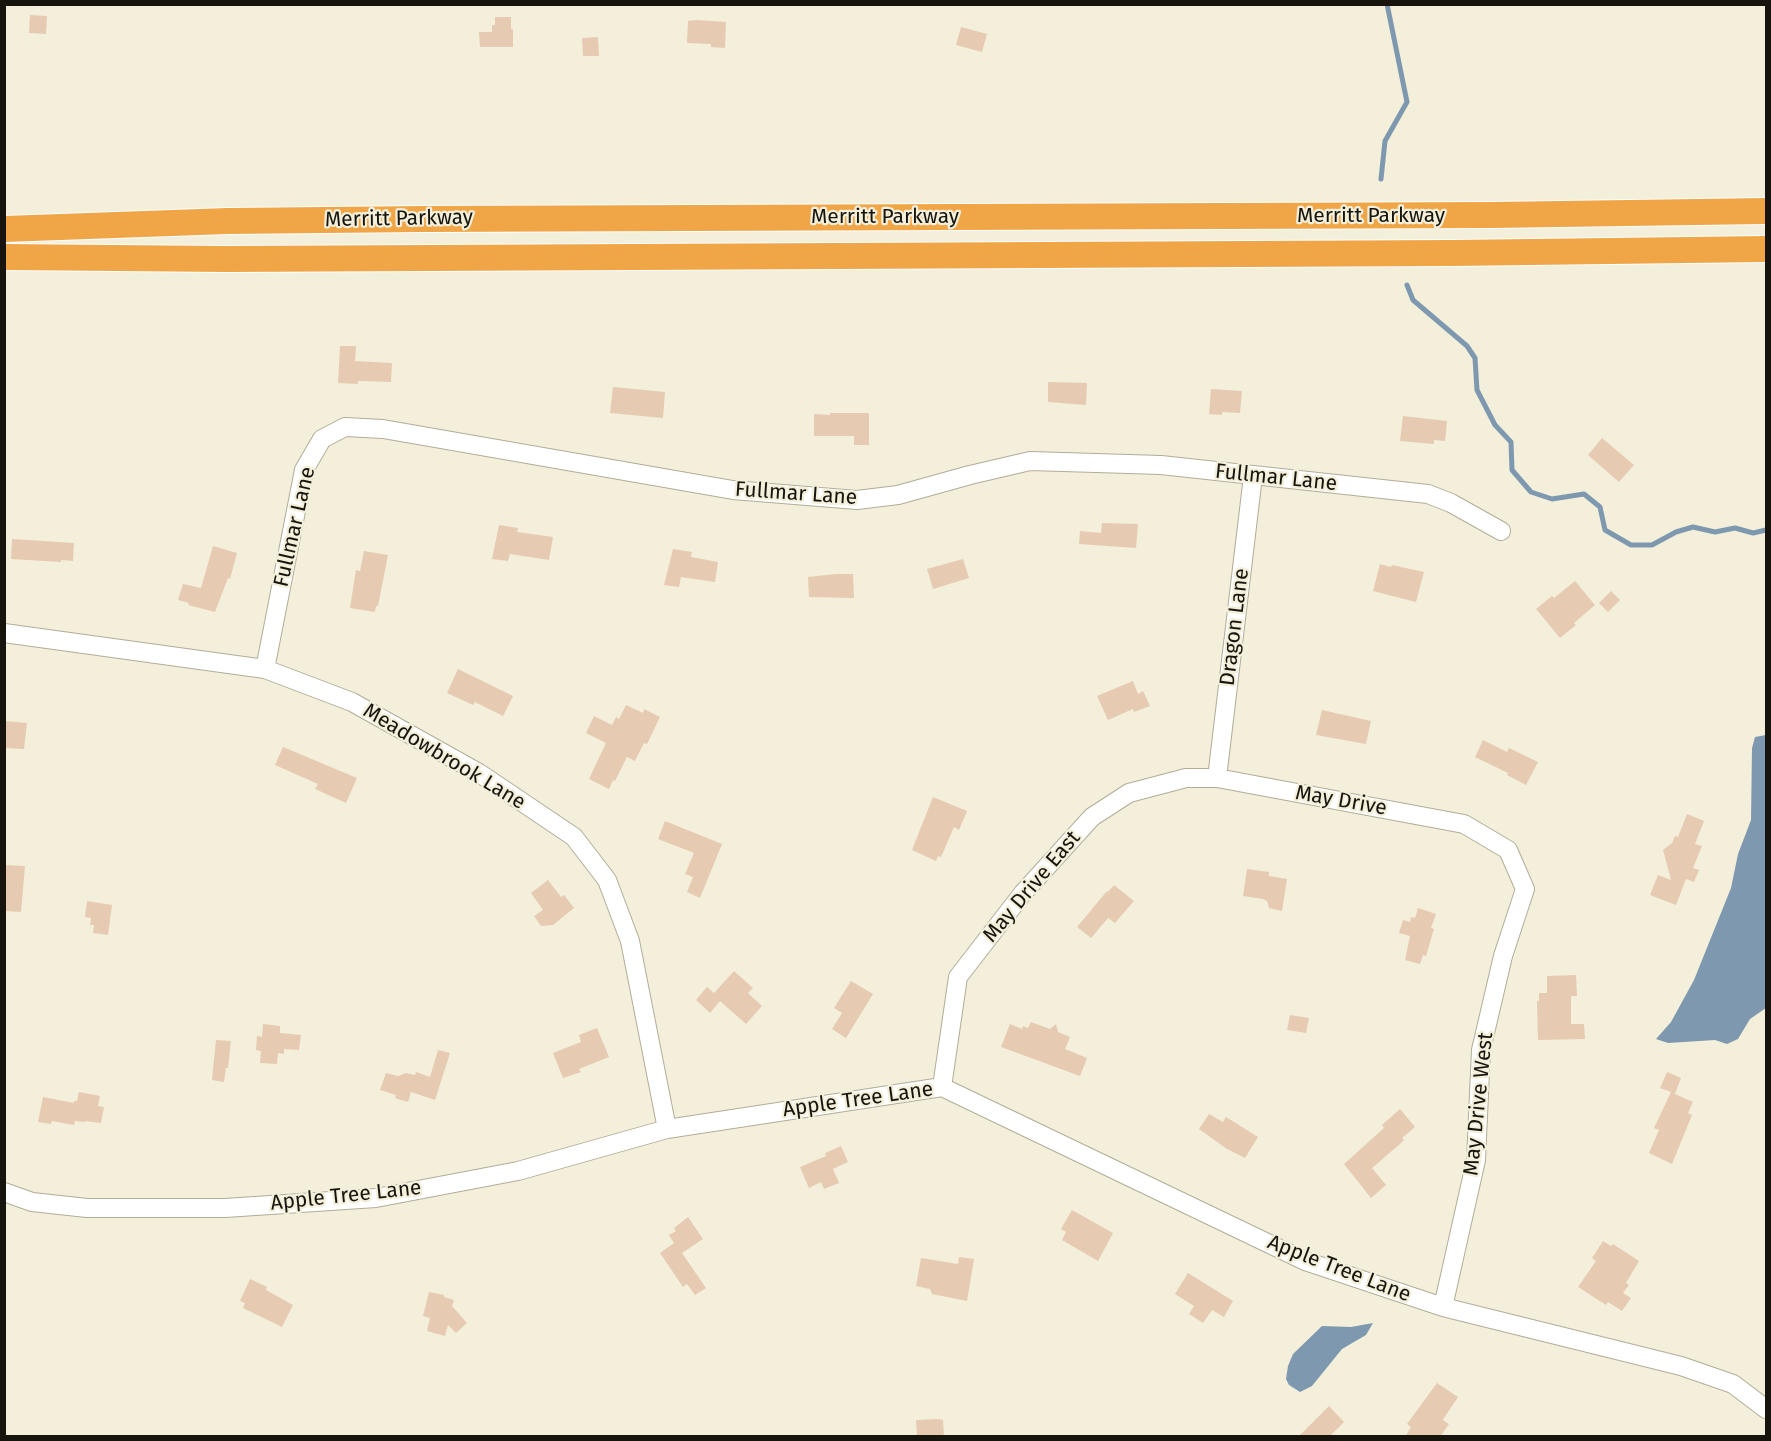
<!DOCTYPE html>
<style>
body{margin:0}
#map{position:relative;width:1771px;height:1441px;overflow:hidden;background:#f3efda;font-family:"Fira Sans",sans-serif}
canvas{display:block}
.frame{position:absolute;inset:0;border:6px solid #16140d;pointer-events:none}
</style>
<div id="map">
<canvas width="1771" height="1441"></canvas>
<div class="frame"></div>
</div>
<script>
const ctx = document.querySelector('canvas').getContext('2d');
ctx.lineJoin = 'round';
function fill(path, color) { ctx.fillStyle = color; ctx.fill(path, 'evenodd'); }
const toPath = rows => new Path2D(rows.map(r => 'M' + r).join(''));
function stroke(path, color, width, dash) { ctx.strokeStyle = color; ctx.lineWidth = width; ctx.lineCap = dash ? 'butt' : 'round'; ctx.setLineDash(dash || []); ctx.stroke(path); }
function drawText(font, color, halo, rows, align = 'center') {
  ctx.font = font + ' "Fira Sans",sans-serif'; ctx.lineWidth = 4.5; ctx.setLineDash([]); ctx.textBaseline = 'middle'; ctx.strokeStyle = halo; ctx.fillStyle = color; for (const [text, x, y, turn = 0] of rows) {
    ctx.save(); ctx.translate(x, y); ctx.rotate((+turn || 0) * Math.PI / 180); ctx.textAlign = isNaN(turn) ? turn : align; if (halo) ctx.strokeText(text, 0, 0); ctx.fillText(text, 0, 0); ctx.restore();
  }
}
fill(toPath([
 [1766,735,1766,1008,1750,1019,1738,1039,1727,1044,1715,1040,1668,1043,1656,1039,1671,1022,1694,980,1731,888,1738,854,1751,820,1752,748,1755,737],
 [1373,1323,1366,1335,1342,1349,1312,1386,1300,1392,1289,1385,1286,1379,1288,1366,1293,1354,1322,1326,1351,1327]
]), '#7e99af');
stroke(toPath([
 [1381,179,1385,141,1407,102,1387,4],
 [1407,285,1413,300,1467,346,1475,358,1477,390,1495,425,1511,442,1512,470,1531,492,1552,499,1584,494,1600,507,1605,530,1631,545,1652,545,1676,532,1693,527,1715,532,1735,528,1753,533,1766,530]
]), '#7e99af', 5);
fill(toPath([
 [30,15,47,16,46,34,29,33],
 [495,17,511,17,511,29,513,29,513,47,480,47,479,32,492,32,492,25,495,25],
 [697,20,726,22,725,48,711,47,711,44,687,43,688,21],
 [961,27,987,34,982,52,956,45],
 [598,37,599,56,583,56,582,38],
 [340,346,356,346,355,361,392,363,391,382,358,381,358,384,338,383],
 [1048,382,1087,383,1086,405,1048,402],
 [613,387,665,392,663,418,610,413],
 [1211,389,1242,391,1240,413,1222,412,1222,415,1209,414],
 [830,413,869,413,869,445,854,445,854,436,814,436,814,414,830,415],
 [1403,416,1447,421,1445,441,1434,440,1434,444,1400,441],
 [1602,438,1634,465,1619,482,1588,455],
 [1102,523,1138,524,1136,548,1079,544,1080,531,1101,533],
 [499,525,518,528,517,532,553,537,549,560,510,554,508,561,492,559],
 [12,539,74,543,73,561,61,560,61,562,11,559],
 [213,546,237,553,230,579,228,578,215,612,188,605,189,603,178,600,183,584,201,588],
 [673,549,692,552,691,557,718,562,715,582,681,577,679,587,664,585],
 [364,551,388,555,378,606,376,606,375,612,350,608,356,570,360,571],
 [963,559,969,578,933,589,927,569],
 [1380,564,1391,567,1392,565,1424,572,1416,602,1373,591],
 [836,574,853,574,854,598,809,597,808,577],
 [1575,581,1595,605,1574,623,1576,625,1560,638,1536,609,1552,596,1554,598],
 [1611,591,1620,600,1608,612,1599,603],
 [458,669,513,696,503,716,475,702,473,705,447,693],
 [1133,681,1138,694,1143,691,1150,706,1134,712,1133,709,1108,720,1097,696],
 [626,705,643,713,644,709,660,717,647,744,644,743,635,761,627,757,615,781,613,780,609,789,589,779,606,743,586,733,594,716,612,725,616,717,619,719],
 [1322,710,1371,721,1366,744,1316,735],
 [4,721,27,723,24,749,4,748],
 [1483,740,1507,752,1509,748,1538,762,1526,785,1507,775,1508,773,1475,757],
 [283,747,357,778,346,803,315,789,318,784,275,765],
 [933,797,967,811,959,830,954,827,941,857,938,856,936,861,912,850],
 [1687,814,1704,821,1695,844,1702,846,1693,868,1699,870,1694,882,1686,879,1676,905,1650,895,1658,875,1671,880,1663,850,1672,843,1675,836,1678,837],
 [665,821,722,844,700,898,687,892,693,877,685,874,694,853,658,839],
 [4,865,25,866,21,912,4,911],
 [1247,869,1269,872,1269,876,1287,879,1282,911,1269,908,1267,901,1263,899,1243,896],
 [548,880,561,897,564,895,574,908,553,925,541,926,534,916,543,910,531,893],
 [1114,885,1134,901,1115,923,1108,918,1091,938,1077,927,1107,891,1108,892],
 [87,901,112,905,108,935,93,933,94,925,90,925,91,918,85,917],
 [1418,908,1436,914,1431,928,1434,929,1426,956,1423,955,1420,964,1405,960,1410,936,1399,933,1403,920,1410,922,1411,917,1415,918],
 [734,971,753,988,748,993,762,1006,746,1024,720,1001,710,1013,696,1000,707,987,714,993],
 [1576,975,1577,996,1571,996,1571,1024,1584,1024,1585,1039,1538,1040,1537,1001,1539,1001,1539,993,1547,993,1547,976],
 [851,981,873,994,846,1038,832,1029,842,1013,834,1008],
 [1290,1015,1309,1018,1306,1033,1287,1030],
 [1031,1022,1050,1029,1056,1024,1058,1032,1070,1037,1065,1049,1087,1058,1080,1076,1001,1047,1010,1024,1022,1029,1023,1026,1028,1028],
 [263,1024,280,1026,280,1033,301,1035,299,1050,284,1049,284,1054,278,1053,277,1064,260,1063,261,1051,256,1050,257,1036,262,1037],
 [597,1028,609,1057,579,1069,581,1072,563,1078,553,1053,581,1042,579,1035],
 [216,1040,231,1041,228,1068,226,1068,224,1082,212,1080],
 [438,1050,450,1053,435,1100,411,1092,408,1102,395,1098,396,1095,380,1090,386,1073,398,1076,406,1073,415,1075,416,1072,430,1077],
 [1667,1072,1681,1078,1675,1094,1693,1102,1688,1113,1692,1115,1672,1164,1649,1153,1659,1130,1654,1128,1671,1092,1660,1088],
 [79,1092,100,1096,98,1106,104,1107,101,1123,85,1121,85,1122,75,1121,74,1125,52,1121,51,1124,38,1122,43,1097,74,1103,74,1101,77,1101],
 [1400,1109,1415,1127,1402,1138,1404,1140,1400,1144,1372,1168,1386,1185,1371,1198,1344,1164,1384,1128,1382,1125],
 [1209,1114,1223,1122,1226,1117,1258,1137,1245,1158,1227,1149,1199,1129],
 [841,1146,848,1162,833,1169,839,1183,824,1189,821,1182,809,1188,800,1167,826,1156,825,1153],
 [1072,1210,1113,1233,1098,1261,1062,1240,1066,1232,1061,1229],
 [688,1217,703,1239,682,1253,706,1288,695,1295,687,1284,683,1287,660,1253,674,1243,669,1235,676,1231,674,1228],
 [1603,1241,1611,1246,1613,1244,1639,1261,1626,1283,1629,1285,1623,1293,1631,1298,1622,1311,1608,1302,1606,1305,1578,1287,1596,1261,1592,1258],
 [959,1257,974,1259,967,1301,932,1294,930,1289,916,1286,921,1258,958,1264],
 [1188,1273,1233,1301,1224,1317,1212,1310,1203,1323,1189,1314,1194,1306,1175,1294],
 [250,1279,267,1287,266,1290,293,1305,282,1327,243,1308,245,1303,240,1301],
 [429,1292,444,1295,444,1297,454,1300,452,1306,467,1323,456,1333,448,1325,445,1336,427,1331,430,1318,423,1316],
 [1437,1383,1458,1397,1444,1418,1443,1420,1449,1424,1440,1437,1405,1437,1411,1427,1407,1424],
 [1329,1406,1344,1422,1329,1437,1298,1437],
 [938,1419,943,1420,944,1437,917,1437,916,1420]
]), '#e6cbb2');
const minor = toPath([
 [4,633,265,669,352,702,479,773,574,837,607,880,630,941,667,1129],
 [265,669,304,470,322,439,345,427,383,429,733,490,857,500,898,495,970,475,1030,461,1161,465,1428,494,1451,503,1501,531],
 [1217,778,1253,476],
 [942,1087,958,977,1023,893,1092,817,1129,793,1186,778,1217,778,1464,824,1508,850,1525,889,1503,956,1481,1050,1476,1160,1443,1307],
 [4,1192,32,1202,87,1208,225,1208,376,1198,518,1171,667,1129,942,1087,1305,1261,1443,1307,1681,1366,1733,1384,1766,1409]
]);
const highway = toPath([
 [4,229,228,221,423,219,1492,215,1766,211],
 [4,257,226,259,1452,253,1766,249]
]);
stroke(minor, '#b1ad99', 20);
stroke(highway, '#fff', 28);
stroke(minor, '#fff', 18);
stroke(highway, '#f0a547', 26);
drawText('21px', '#16140d', '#f3efda', [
 ["Merritt Parkway",1371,216],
 ["Merritt Parkway",885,217],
 ["Merritt Parkway",399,219,-1],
 ["Fullmar Lane",1276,478,6],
 ["Fullmar Lane",796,494,4],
 ["Fullmar Lane",295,527,-77],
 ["Dragon Lane",1235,627,-83],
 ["Meadowbrook Lane",444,757,31],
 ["May Drive",1341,801,10],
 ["May Drive East",1032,887,-50],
 ["Apple Tree Lane",858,1100,-8],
 ["May Drive West",1479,1104,-84],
 ["Apple Tree Lane",346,1196,-6],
 ["Apple Tree Lane",1339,1269,21]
]);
</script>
